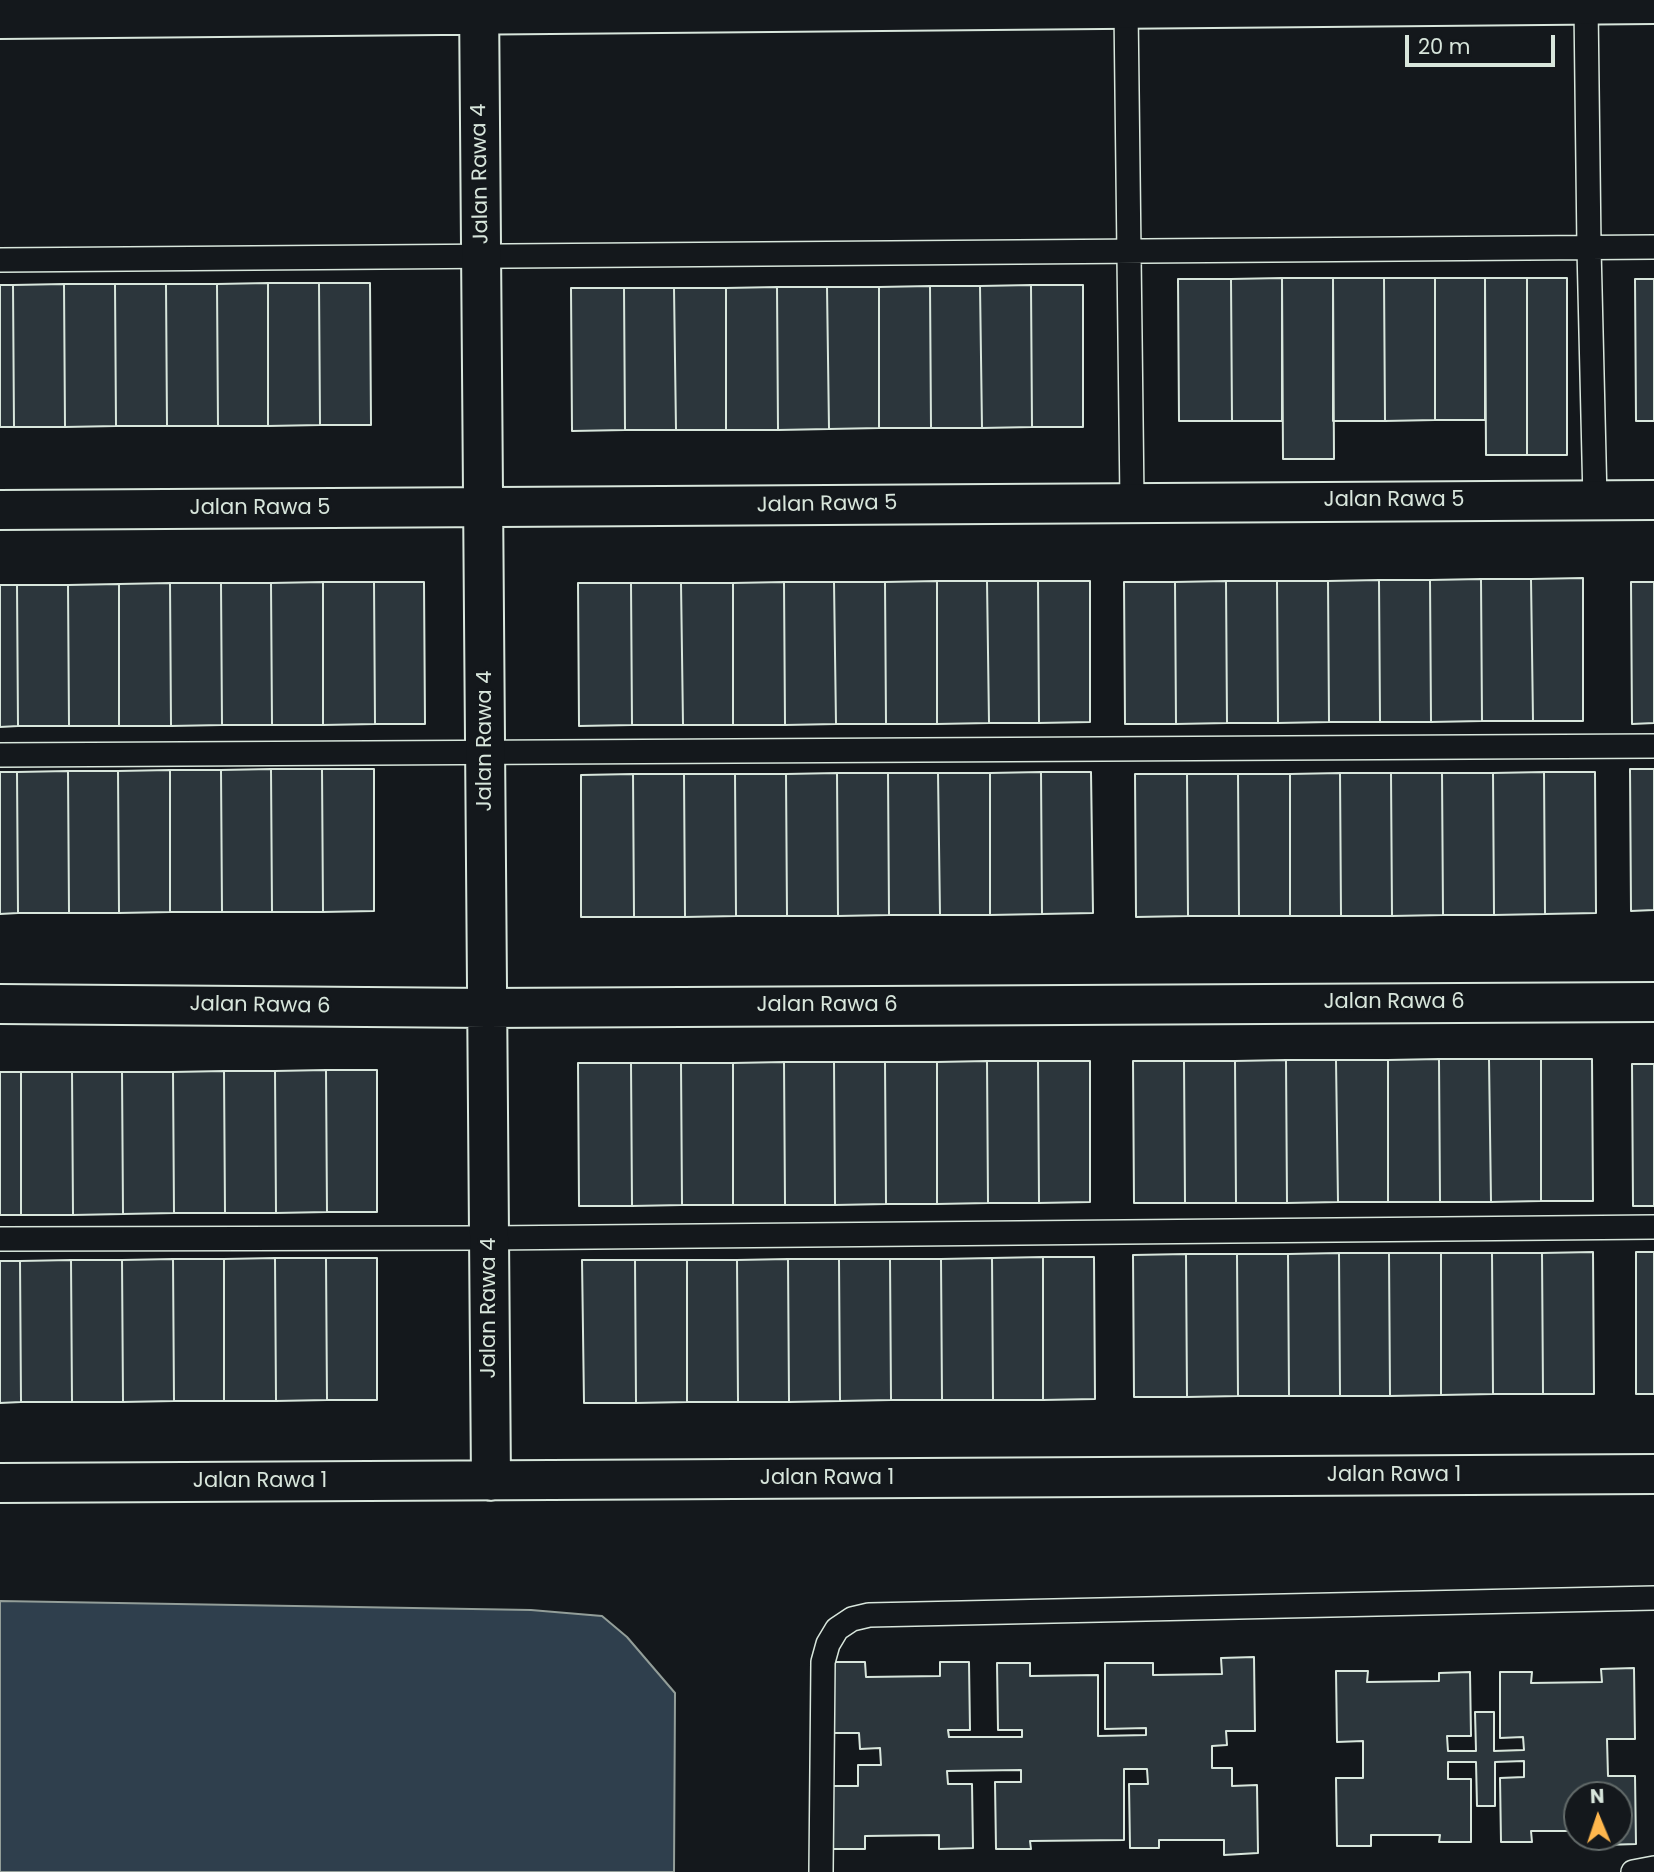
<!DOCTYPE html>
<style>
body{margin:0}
#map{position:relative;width:1654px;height:1872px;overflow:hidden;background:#14181c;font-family:Poppins,sans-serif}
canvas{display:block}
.north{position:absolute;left:1563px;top:1781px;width:70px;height:70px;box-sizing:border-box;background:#14181c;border:2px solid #626a69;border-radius:50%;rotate:358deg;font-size:19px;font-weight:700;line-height:28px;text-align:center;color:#d8e6dc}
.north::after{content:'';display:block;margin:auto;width:24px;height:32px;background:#ffb74d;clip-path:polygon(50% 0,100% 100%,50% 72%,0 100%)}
.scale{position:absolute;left:1405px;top:35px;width:150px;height:32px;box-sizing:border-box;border:4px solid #d8e6dc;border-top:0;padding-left:9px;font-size:21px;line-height:24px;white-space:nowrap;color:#d8e6dc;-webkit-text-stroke:5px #14181c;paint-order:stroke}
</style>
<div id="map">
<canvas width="1654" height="1872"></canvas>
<div class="north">N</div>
<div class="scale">20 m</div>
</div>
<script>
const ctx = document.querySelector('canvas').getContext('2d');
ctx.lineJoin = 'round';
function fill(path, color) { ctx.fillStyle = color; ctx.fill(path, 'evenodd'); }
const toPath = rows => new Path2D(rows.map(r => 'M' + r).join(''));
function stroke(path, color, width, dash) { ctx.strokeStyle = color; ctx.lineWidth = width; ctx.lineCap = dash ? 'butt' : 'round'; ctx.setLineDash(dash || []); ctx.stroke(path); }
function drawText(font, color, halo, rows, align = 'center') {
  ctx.font = font + ' Poppins,sans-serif'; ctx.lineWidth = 5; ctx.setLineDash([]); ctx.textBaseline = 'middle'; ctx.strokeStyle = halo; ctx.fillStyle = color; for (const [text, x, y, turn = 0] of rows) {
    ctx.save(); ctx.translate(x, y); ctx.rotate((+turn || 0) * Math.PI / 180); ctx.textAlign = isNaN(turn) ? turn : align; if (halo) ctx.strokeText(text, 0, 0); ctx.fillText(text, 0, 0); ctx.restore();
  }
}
const water = toPath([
 [0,1601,531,1610,602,1616,627,1637,675,1693,674,1872,0,1872,0,1601]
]);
fill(water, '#2f3f4d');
stroke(water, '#939e99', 2);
const building = toPath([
 [1282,278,1282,421,1232,421,1231,279,1282,278],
 [1282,278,1333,278,1334,459,1283,459,1282,278],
 [1333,278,1384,278,1385,421,1333,421,1333,278],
 [1384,278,1435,278,1435,420,1385,421,1384,278],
 [1435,278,1485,278,1485,420,1435,420,1435,278],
 [1485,278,1527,278,1527,455,1486,455,1485,278],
 [1527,278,1567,278,1567,455,1527,455,1527,278],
 [1178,279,1231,279,1232,421,1179,421,1178,279],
 [1635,279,1654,279,1654,421,1636,421,1635,279],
 [268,283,268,426,218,426,217,284,268,283],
 [268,283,319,283,320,425,268,426,268,283],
 [319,283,370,283,371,425,320,425,319,283],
 [64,284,65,427,14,427,13,285,64,284],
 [64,284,115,284,116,426,65,427,64,284],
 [115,284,166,284,167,426,116,426,115,284],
 [166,284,217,284,218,426,167,426,166,284],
 [0,285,13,285,14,427,0,427,0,285],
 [1031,285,1083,285,1083,427,1032,427,1031,285],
 [1031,285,1032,427,982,428,980,286,1031,285],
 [930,286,980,286,982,428,931,428,930,286],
 [930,286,931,428,879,428,879,287,930,286],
 [777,287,827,287,829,429,778,430,777,287],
 [777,287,778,430,726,430,726,288,777,287],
 [827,287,879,287,879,428,829,429,827,287],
 [571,288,624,288,625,430,572,431,571,288],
 [624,288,674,288,676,430,625,430,624,288],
 [674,288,726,288,726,430,676,430,674,288],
 [1583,578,1583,721,1533,721,1531,579,1583,578],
 [1481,579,1482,721,1431,722,1430,580,1481,579],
 [1481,579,1531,579,1533,721,1482,721,1481,579],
 [1379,580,1380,722,1329,722,1328,581,1379,580],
 [1379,580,1430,580,1431,722,1380,722,1379,580],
 [937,581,987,581,989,723,937,724,937,581],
 [937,581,937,724,886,724,885,582,937,581],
 [987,581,1038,581,1039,723,989,723,987,581],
 [1038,581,1090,581,1090,722,1039,723,1038,581],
 [1226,581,1277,581,1278,723,1227,723,1226,581],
 [1226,581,1227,723,1176,724,1175,582,1226,581],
 [1277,581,1328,581,1329,722,1278,723,1277,581],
 [323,582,374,582,375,724,323,725,323,582],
 [323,582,323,725,272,725,271,583,323,582],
 [374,582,424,582,425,724,375,724,374,582],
 [784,582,834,582,836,724,785,725,784,582],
 [784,582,785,725,733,725,733,583,784,582],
 [834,582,885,582,886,724,836,724,834,582],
 [1124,582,1175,582,1176,724,1125,724,1124,582],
 [1631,582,1654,582,1654,723,1632,724,1631,582],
 [170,583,221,583,222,725,171,726,170,583],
 [170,583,171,726,119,726,119,584,170,583],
 [221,583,271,583,272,725,222,725,221,583],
 [578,583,631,583,632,725,579,726,578,583],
 [631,583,681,583,683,725,632,725,631,583],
 [681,583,733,583,733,725,683,725,681,583],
 [119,584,119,726,69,726,68,585,119,584],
 [0,585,17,585,18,726,0,727,0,585],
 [17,585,68,585,69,726,18,726,17,585],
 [271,769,272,912,222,912,221,770,271,769],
 [271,769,322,769,323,912,272,912,271,769],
 [322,769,374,769,374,911,323,912,322,769],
 [1630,769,1654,769,1654,910,1631,911,1630,769],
 [170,770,221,770,222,912,170,912,170,770],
 [170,770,170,912,119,913,118,771,170,770],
 [68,771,69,913,18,913,17,772,68,771],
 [68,771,118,771,119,913,69,913,68,771],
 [0,772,17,772,18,913,0,914,0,772],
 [1041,772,1091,772,1093,913,1042,914,1041,772],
 [1041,772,1042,914,990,915,990,773,1041,772],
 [1544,772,1545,914,1494,915,1493,773,1544,772],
 [1544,772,1595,772,1596,913,1545,914,1544,772],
 [837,773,888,773,889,915,838,916,837,773],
 [837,773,838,916,787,916,786,774,837,773],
 [888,773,938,773,940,915,889,915,888,773],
 [938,773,990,773,990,915,940,915,938,773],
 [1340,773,1391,773,1392,916,1341,916,1340,773],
 [1340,773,1341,916,1290,916,1290,774,1340,773],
 [1391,773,1442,773,1443,915,1392,916,1391,773],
 [1442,773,1493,773,1494,915,1443,915,1442,773],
 [633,774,634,917,581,917,581,775,633,774],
 [633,774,684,774,685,917,634,917,633,774],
 [684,774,735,774,736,916,685,917,684,774],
 [735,774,786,774,787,916,736,916,735,774],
 [1135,774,1187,774,1188,916,1136,917,1135,774],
 [1187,774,1238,774,1239,916,1188,916,1187,774],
 [1238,774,1290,774,1290,916,1239,916,1238,774],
 [1439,1059,1489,1059,1491,1202,1440,1202,1439,1059],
 [1439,1059,1440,1202,1388,1202,1388,1060,1439,1059],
 [1489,1059,1541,1059,1541,1201,1491,1202,1489,1059],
 [1541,1059,1592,1059,1593,1201,1541,1201,1541,1059],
 [1286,1060,1336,1060,1338,1202,1287,1203,1286,1060],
 [1286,1060,1287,1203,1236,1203,1235,1061,1286,1060],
 [1336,1060,1388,1060,1388,1202,1338,1202,1336,1060],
 [987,1061,988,1203,937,1204,937,1062,987,1061],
 [987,1061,1038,1061,1039,1203,988,1203,987,1061],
 [1038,1061,1090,1061,1090,1202,1039,1203,1038,1061],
 [1133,1061,1184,1061,1185,1203,1134,1203,1133,1061],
 [1184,1061,1235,1061,1236,1203,1185,1203,1184,1061],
 [784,1062,834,1062,835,1205,785,1205,784,1062],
 [784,1062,785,1205,733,1205,733,1063,784,1062],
 [834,1062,885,1062,886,1204,835,1205,834,1062],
 [885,1062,937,1062,937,1204,886,1204,885,1062],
 [578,1063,631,1063,632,1206,579,1206,578,1063],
 [631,1063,681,1063,682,1205,632,1206,631,1063],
 [681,1063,733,1063,733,1205,682,1205,681,1063],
 [1632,1064,1654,1064,1654,1206,1633,1206,1632,1064],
 [326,1070,377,1070,377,1212,327,1212,326,1070],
 [326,1070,327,1212,276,1213,275,1071,326,1070],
 [224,1071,275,1071,276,1213,225,1213,224,1071],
 [224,1071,225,1213,174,1213,173,1072,224,1071],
 [0,1072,21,1072,21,1215,0,1215,0,1072],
 [21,1072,72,1072,73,1215,21,1215,21,1072],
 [72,1072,122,1072,123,1214,73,1215,72,1072],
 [122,1072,173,1072,174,1213,123,1214,122,1072],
 [1593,1252,1594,1394,1543,1394,1542,1253,1593,1252],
 [1636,1252,1654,1252,1654,1394,1636,1394,1636,1252],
 [1339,1253,1389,1253,1390,1396,1340,1396,1339,1253],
 [1339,1253,1340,1396,1289,1396,1288,1254,1339,1253],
 [1389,1253,1441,1253,1441,1395,1390,1396,1389,1253],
 [1441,1253,1492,1253,1493,1394,1441,1395,1441,1253],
 [1492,1253,1542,1253,1543,1394,1493,1394,1492,1253],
 [1186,1254,1187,1397,1134,1397,1133,1255,1186,1254],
 [1186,1254,1237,1254,1238,1396,1187,1397,1186,1254],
 [1237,1254,1288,1254,1289,1396,1238,1396,1237,1254],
 [1043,1257,1094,1257,1095,1399,1043,1400,1043,1257],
 [1043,1257,1043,1400,993,1400,992,1258,1043,1257],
 [275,1258,276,1401,224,1401,224,1259,275,1258],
 [275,1258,326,1258,327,1400,276,1401,275,1258],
 [326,1258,377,1258,377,1400,327,1400,326,1258],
 [992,1258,993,1400,942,1400,941,1259,992,1258],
 [173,1259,224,1259,224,1401,174,1401,173,1259],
 [173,1259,174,1401,123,1402,122,1260,173,1259],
 [788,1259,839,1259,840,1401,789,1402,788,1259],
 [788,1259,789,1402,738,1402,737,1260,788,1259],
 [839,1259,890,1259,891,1400,840,1401,839,1259],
 [890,1259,941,1259,942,1400,891,1400,890,1259],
 [71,1260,72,1402,21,1402,20,1261,71,1260],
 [71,1260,122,1260,123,1402,72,1402,71,1260],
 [582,1260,635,1260,636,1403,584,1403,582,1260],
 [635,1260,687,1260,687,1402,636,1403,635,1260],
 [687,1260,737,1260,738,1402,687,1402,687,1260],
 [0,1261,20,1261,21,1402,0,1403,0,1261],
 [1254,1657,1255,1731,1226,1731,1227,1745,1212,1746,1212,1768,1232,1768,1232,1786,1257,1785,1258,1853,1224,1855,1224,1840,1159,1840,1159,1848,1130,1848,1129,1784,1148,1784,1147,1769,1124,1769,1124,1840,1030,1841,1031,1849,996,1849,995,1782,1021,1782,1021,1770,947,1771,948,1784,972,1784,973,1848,939,1849,939,1835,865,1836,865,1849,831,1849,830,1786,858,1786,858,1765,881,1765,880,1748,860,1749,859,1733,834,1733,833,1662,865,1662,866,1677,940,1676,940,1662,969,1662,970,1730,948,1730,949,1737,1022,1737,1022,1730,998,1730,997,1663,1030,1663,1030,1676,1098,1675,1098,1736,1146,1735,1146,1728,1105,1729,1105,1663,1153,1663,1153,1675,1222,1674,1221,1658,1254,1657],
 [1634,1668,1635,1739,1607,1739,1608,1776,1635,1776,1636,1844,1604,1845,1604,1837,1619,1837,1619,1795,1577,1795,1577,1831,1531,1831,1532,1842,1501,1842,1500,1778,1524,1777,1524,1761,1495,1762,1495,1806,1477,1806,1476,1762,1448,1762,1448,1779,1471,1779,1471,1842,1439,1842,1440,1835,1371,1835,1371,1846,1337,1846,1336,1778,1363,1778,1363,1741,1337,1742,1336,1671,1368,1671,1367,1682,1439,1681,1439,1673,1470,1672,1471,1736,1447,1736,1448,1751,1476,1751,1475,1712,1494,1712,1494,1751,1524,1750,1523,1737,1500,1738,1500,1672,1532,1672,1531,1683,1602,1682,1601,1669,1634,1668]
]);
fill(building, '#2c363c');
stroke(building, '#d8e6dc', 2);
const lane = toPath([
 [1586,5,1589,248,1595,500],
 [1126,8,1132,501],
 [0,260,1654,247],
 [0,755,1654,746],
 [0,1239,489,1238,1654,1227],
 [821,1872,823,1662,828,1644,837,1629,852,1619,869,1615,1654,1598],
 [1633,1872,1654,1868]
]);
const street = toPath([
 [479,0,491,1481],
 [0,19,1654,4],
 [0,510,1654,500],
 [0,1004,487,1008,1654,1002],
 [0,1483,1654,1474]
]);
stroke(lane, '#d8e6dc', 26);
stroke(street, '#d8e6dc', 42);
stroke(lane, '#14181c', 23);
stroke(street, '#14181c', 38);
drawText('21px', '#d8e6dc', '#14181c', [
 ["Jalan Rawa 4",481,174,-91],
 ["Jalan Rawa 5",1394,501],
 ["Jalan Rawa 5",827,505,-1],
 ["Jalan Rawa 5",260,509],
 ["Jalan Rawa 4",486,741,-90],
 ["Jalan Rawa 6",1394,1003],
 ["Jalan Rawa 6",260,1006,1],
 ["Jalan Rawa 6",827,1006],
 ["Jalan Rawa 4",490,1308,-90],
 ["Jalan Rawa 1",1394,1476],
 ["Jalan Rawa 1",827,1479],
 ["Jalan Rawa 1",260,1482]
]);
</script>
